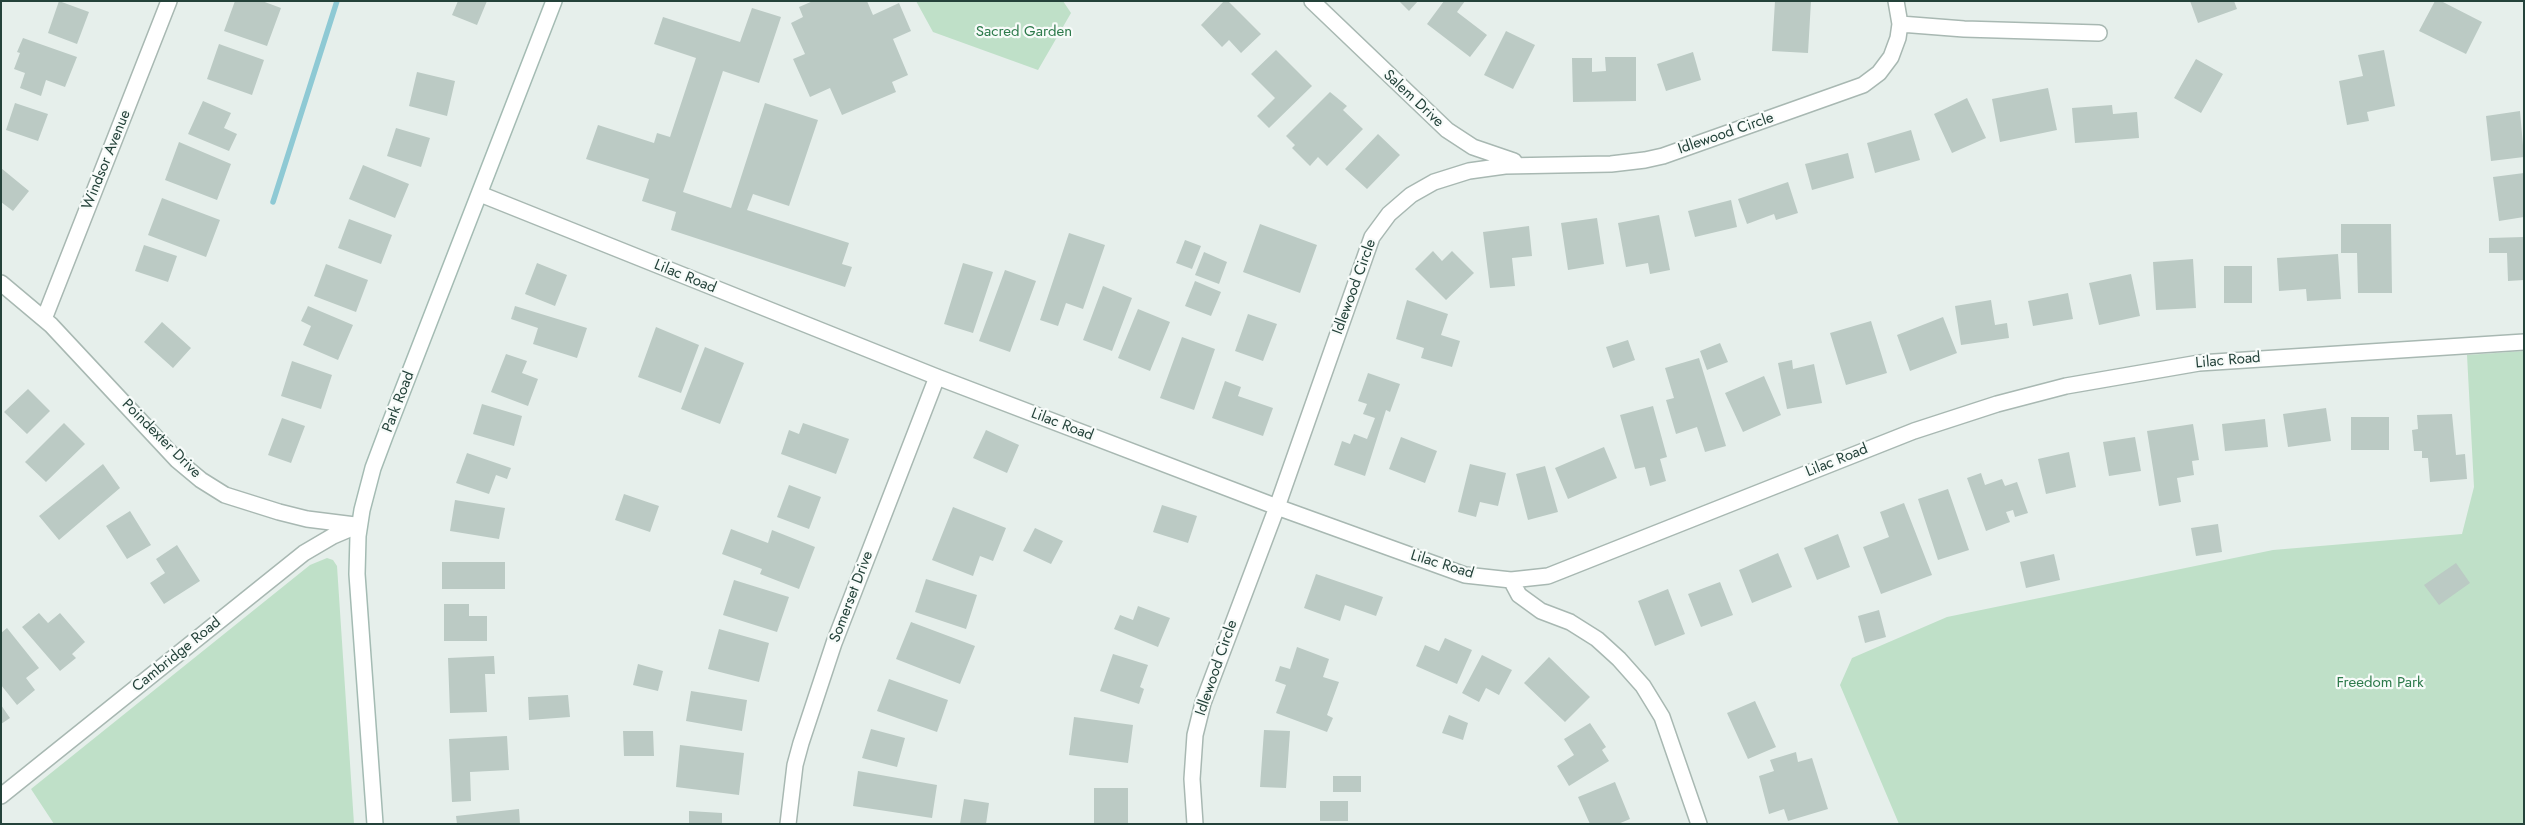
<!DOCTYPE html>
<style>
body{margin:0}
#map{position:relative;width:2525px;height:825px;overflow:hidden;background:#e6efeb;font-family:Jost,sans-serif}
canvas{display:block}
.frame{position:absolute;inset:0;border:2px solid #24423a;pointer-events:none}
</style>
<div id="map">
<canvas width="2525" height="825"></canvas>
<div class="frame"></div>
</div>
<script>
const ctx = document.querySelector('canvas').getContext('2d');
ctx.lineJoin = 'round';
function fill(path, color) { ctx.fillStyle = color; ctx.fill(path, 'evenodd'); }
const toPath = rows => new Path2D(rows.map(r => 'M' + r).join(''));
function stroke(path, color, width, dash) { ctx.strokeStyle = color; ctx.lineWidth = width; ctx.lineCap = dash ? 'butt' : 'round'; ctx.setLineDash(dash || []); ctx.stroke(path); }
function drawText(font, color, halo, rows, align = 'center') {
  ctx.font = font + ' Jost,sans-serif'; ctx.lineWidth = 4.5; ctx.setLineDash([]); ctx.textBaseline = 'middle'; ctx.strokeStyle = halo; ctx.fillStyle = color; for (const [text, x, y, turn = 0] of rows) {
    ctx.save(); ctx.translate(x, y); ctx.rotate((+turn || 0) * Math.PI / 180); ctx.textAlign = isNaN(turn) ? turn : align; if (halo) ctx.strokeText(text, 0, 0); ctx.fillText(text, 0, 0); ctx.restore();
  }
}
fill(toPath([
 [916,1,1063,1,1071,13,1038,70,933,32],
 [2524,351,2524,824,1899,824,1840,685,1852,658,1947,617,2273,550,2462,534,2474,487,2467,355],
 [327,558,333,560,337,566,354,824,54,824,31,789,310,565]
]), '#bfe0c8');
stroke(toPath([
 [273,202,337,1]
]), '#8ec9d4', 5.5);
fill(toPath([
 [59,1,89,12,77,44,48,33],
 [235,1,262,1,281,8,267,46,224,31],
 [458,1,487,1,477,25,452,15],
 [813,1,867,1,873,15,899,3,911,31,893,39,908,75,892,82,896,92,842,115,830,88,810,97,793,59,805,54,791,23,803,17,799,7],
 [1224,1,1228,1,1261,34,1241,53,1229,40,1222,47,1201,25],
 [1399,1,1418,1,1409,11],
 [1444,1,1465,1,1457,12,1487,35,1470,57,1427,24],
 [1775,1,1811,1,1808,53,1772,51],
 [2190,1,2234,1,2237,9,2198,23],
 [2435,1,2441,1,2482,22,2466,54,2419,31],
 [752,8,781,17,759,83,723,71,683,192,731,208,765,103,818,120,789,206,753,194,747,210,849,243,842,264,852,267,845,287,671,230,676,212,642,201,649,179,586,159,598,125,654,143,657,133,670,137,696,58,654,44,663,17,740,42],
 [1506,31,1535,45,1513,89,1484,75],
 [23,38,77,57,65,87,46,80,41,96,20,88,25,73,14,69,20,53,17,52],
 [219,44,264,60,252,95,207,79],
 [1276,50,1312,86,1269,128,1257,116,1275,98,1251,74],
 [2384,50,2395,106,2367,112,2369,121,2347,125,2339,81,2363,76,2358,55],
 [1693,52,1701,80,1666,91,1657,64],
 [1605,57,1636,57,1636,101,1573,102,1572,58,1592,58,1592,72,1606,71],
 [2196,59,2223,74,2201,113,2174,98],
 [417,72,455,81,447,116,409,106],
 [2048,88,2057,130,2000,142,1992,99],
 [1330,92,1347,106,1343,110,1363,129,1327,166,1318,157,1310,166,1292,148,1295,145,1286,136],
 [1967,98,1986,138,1952,153,1934,114],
 [203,101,231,113,224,128,237,134,229,151,188,134],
 [15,103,48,114,38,141,6,130],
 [2112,105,2113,114,2137,112,2139,138,2075,143,2072,108],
 [2520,111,2524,157,2491,161,2486,116],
 [396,128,430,138,421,167,387,156],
 [1911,130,1920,160,1875,173,1867,143],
 [1378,134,1400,155,1367,189,1345,169],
 [179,142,231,164,217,200,165,180],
 [1848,153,1854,178,1812,190,1805,164],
 [363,165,409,184,395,218,349,199],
 [1,168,29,191,13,211,1,202],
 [2524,173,2524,217,2499,221,2493,177],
 [1788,182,1798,213,1776,220,1774,214,1747,224,1738,199],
 [162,198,220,220,206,257,148,235],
 [1731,200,1737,227,1695,237,1688,211],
 [1659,215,1670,270,1650,274,1648,263,1626,267,1618,223],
 [1597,218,1604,264,1568,270,1561,223],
 [349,219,392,235,381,264,338,248],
 [1260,224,1317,245,1300,293,1243,272],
 [2341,224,2391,224,2392,293,2358,293,2357,253,2341,253],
 [1529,226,1532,256,1512,258,1515,286,1490,288,1483,232],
 [1069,233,1105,245,1083,309,1066,303,1058,326,1040,320],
 [2524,237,2524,280,2508,281,2507,253,2489,253,2489,238],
 [1185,240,1201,246,1192,269,1176,263],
 [144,245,177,256,168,282,135,271],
 [1433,251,1442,261,1452,251,1474,273,1446,300,1415,269],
 [1204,252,1227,262,1219,284,1195,275],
 [2338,254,2341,299,2307,301,2306,289,2279,291,2277,258],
 [2193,259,2196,308,2156,310,2153,262],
 [537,263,567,275,555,306,525,294],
 [963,263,993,272,973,333,944,324],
 [326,264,368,280,356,312,314,296],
 [2224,266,2252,266,2252,303,2224,303],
 [1005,270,1036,281,1010,352,979,341],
 [2131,274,2140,316,2099,325,2089,283],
 [1195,281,1221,292,1211,316,1185,306],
 [1103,286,1132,298,1112,351,1083,340],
 [2068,293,2073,319,2033,326,2028,301],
 [1407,300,1448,314,1441,335,1460,341,1452,367,1421,358,1424,348,1396,339],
 [1991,300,1995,325,2007,323,2009,338,1961,345,1955,306],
 [308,306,353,325,338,360,303,345,311,326,301,321],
 [515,306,587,328,577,358,533,344,538,328,511,319],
 [1138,309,1170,322,1150,371,1118,358],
 [1248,314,1277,324,1263,361,1235,351],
 [1943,317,1957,353,1910,371,1897,335],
 [1871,321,1887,373,1846,385,1830,333],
 [162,322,191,348,173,368,144,342],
 [656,327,699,345,681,393,638,377],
 [1182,337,1215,349,1194,410,1160,398],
 [1628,340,1635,360,1613,368,1606,347],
 [1720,343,1728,362,1707,370,1700,351],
 [705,347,744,363,720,424,681,409],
 [506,354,527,361,522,373,538,379,528,406,491,392],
 [1699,358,1726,446,1705,452,1697,427,1676,434,1666,400,1674,398,1665,368],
 [1792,360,1793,369,1814,364,1822,403,1787,409,1778,363],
 [292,361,332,375,321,409,281,396],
 [1368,373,1400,384,1390,412,1386,410,1365,476,1334,465,1342,441,1350,444,1354,434,1367,439,1375,418,1363,414,1367,404,1358,401],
 [1764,376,1781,415,1743,432,1725,393],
 [1225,381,1241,387,1238,396,1273,408,1263,436,1212,418],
 [28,389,50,411,27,434,4,412],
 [482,404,522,416,514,446,473,434],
 [1653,406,1667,457,1660,459,1666,481,1650,486,1645,467,1635,469,1620,415],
 [2326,408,2331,441,2288,447,2283,414],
 [2452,414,2456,455,2465,454,2467,479,2430,482,2428,458,2422,458,2422,451,2414,451,2412,430,2418,429,2417,415],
 [2351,417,2389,417,2389,450,2351,450],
 [282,418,305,426,291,463,268,455],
 [2265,419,2268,447,2225,451,2222,424],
 [64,423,85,444,46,482,25,462],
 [803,423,849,439,836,474,781,454,789,430,799,434],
 [2193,424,2199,460,2192,461,2194,475,2177,478,2181,502,2159,506,2147,431],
 [986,430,1019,445,1007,473,973,458],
 [1401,437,1437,451,1425,483,1389,469],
 [2135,437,2141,471,2109,476,2103,442],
 [1604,447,1617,478,1568,499,1555,468],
 [2069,452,2076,487,2046,494,2038,459],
 [467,453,511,468,507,479,496,475,489,494,456,483],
 [103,464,120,488,59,540,39,516],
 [1470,464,1506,473,1498,506,1480,502,1476,517,1458,512],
 [1545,466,1558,512,1528,520,1516,474],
 [1981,473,1985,485,2002,479,2005,486,2017,482,2028,513,2015,517,2013,510,2006,512,2010,522,1986,531,1967,478],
 [789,485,821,497,809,529,777,517],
 [1948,489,1969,550,1938,560,1918,499],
 [624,494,659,506,650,532,615,520],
 [455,500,505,508,499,539,450,531],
 [1904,503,1932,575,1881,594,1863,547,1889,537,1880,512],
 [1162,505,1197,516,1188,543,1153,532],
 [953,507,1006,528,993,561,980,556,973,576,932,560],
 [130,511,151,545,127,559,106,526],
 [2218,524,2222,552,2196,556,2191,528],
 [1035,528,1063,541,1051,564,1023,551],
 [731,529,768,543,772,530,815,547,799,589,760,574,762,569,722,554],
 [1838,534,1850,567,1817,580,1804,548],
 [177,545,200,581,164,604,150,583,165,573,156,559],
 [1778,553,1792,587,1752,603,1739,570],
 [2054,554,2060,580,2026,588,2020,562],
 [442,562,505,562,505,589,442,589],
 [2456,563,2470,583,2439,605,2424,585],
 [1316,574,1383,597,1376,616,1345,605,1340,621,1304,608],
 [926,579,977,595,966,629,915,612],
 [734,580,789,597,777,632,723,615],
 [1720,582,1733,615,1701,627,1688,594],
 [1668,589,1685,634,1655,646,1638,601],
 [444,604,469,604,469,616,487,616,487,641,444,641],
 [1138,606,1170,618,1158,647,1114,629,1120,615,1133,620],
 [1879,610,1886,637,1865,643,1858,616],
 [39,613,48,623,60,613,85,642,72,654,76,658,60,671,22,627],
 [911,622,975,646,960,684,896,659],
 [7,628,39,668,26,678,35,690,17,705,1,685,1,633],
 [719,629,769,643,759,682,708,669],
 [1445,638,1472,650,1457,684,1416,666,1425,645,1439,651],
 [1297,647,1329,659,1323,677,1339,682,1327,715,1333,718,1327,732,1276,713,1286,685,1275,681,1280,666,1290,669],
 [1113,654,1148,665,1140,687,1144,689,1139,704,1100,691],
 [1482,655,1512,670,1499,695,1486,688,1479,702,1462,693],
 [494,656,495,674,485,674,487,712,450,713,448,658],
 [1549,657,1590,697,1565,722,1524,683],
 [638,664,663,671,658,691,633,685],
 [889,679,948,700,937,732,877,711],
 [691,691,747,700,742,731,686,721],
 [568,695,570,717,529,720,528,697],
 [1755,701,1776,747,1748,759,1727,713],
 [1,705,10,718,1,724],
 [1449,715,1468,723,1463,740,1442,733],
 [1074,717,1133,725,1128,763,1069,755],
 [1590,723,1606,747,1602,750,1609,761,1569,786,1557,766,1574,755,1564,739],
 [871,729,905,738,897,767,862,758],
 [1264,730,1290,731,1286,788,1260,787],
 [623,731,653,731,654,756,624,756],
 [507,736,509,770,470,772,471,801,452,802,449,739],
 [680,745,744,753,739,795,676,787],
 [1796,752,1798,762,1812,758,1828,809,1788,821,1784,809,1769,814,1759,776,1774,771,1770,760],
 [858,771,937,785,932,818,853,806],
 [1333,776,1361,776,1361,792,1333,792],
 [1615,782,1630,819,1618,824,1590,824,1578,797],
 [1094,788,1128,788,1128,824,1094,824],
 [964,799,989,803,986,824,960,824],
 [1320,801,1348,801,1348,821,1320,821],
 [519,809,520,824,457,824,456,816],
 [689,811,722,813,722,824,689,824]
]), '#bbcac4');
const minor = toPath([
 [1312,1,1447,130,1473,147,1514,161],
 [1900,24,1964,29,2099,33],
 [480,194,937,377,1277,507,1465,575,1511,580,1548,576,1914,431,1997,404,2066,386,2199,363,2524,342],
 [1,283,51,325,177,460,201,480,225,495,279,512,307,519,355,525],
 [44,319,169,1],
 [1511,580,1519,595,1541,611,1570,622,1597,639,1619,659,1643,686,1662,717,1699,824],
 [1,796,304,553,333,536,359,525],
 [788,824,795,765,801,743,834,643,937,377],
 [1195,824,1192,779,1195,735,1203,703,1277,507,1372,237,1389,214,1411,195,1434,182,1469,171,1505,166,1611,164,1645,160,1663,156,1863,85,1879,73,1891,57,1898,38,1900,24,1896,1]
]);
const secondary = toPath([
 [375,824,357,574,358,536,362,510,373,468,385,436,554,1]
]);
stroke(minor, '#a8b8b2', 18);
stroke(secondary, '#a4bbb3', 18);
stroke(minor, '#fff', 15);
stroke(secondary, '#fff', 15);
drawText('15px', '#2d7a4b', '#f7fbf9', [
 ["Sacred Garden",1024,32],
 ["Freedom Park",2380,683]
]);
drawText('15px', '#24423a', '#f7fbf9', [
 ["Salem Drive",1413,99,43],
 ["Idlewood Circle",1726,134,-19],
 ["Windsor Avenue",107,160,-68],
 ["Lilac Road",685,277,22],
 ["Idlewood Circle",1355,287,-70],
 ["Lilac Road",2228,361,-5],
 ["Park Road",399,402,-69],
 ["Lilac Road",1062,425,21],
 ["Poindexter Drive",161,439,45],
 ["Lilac Road",1837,461,-22],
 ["Lilac Road",1442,565,17],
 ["Somerset Drive",852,597,-69],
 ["Cambridge Road",177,655,-39],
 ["Idlewood Circle",1217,668,-71]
]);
</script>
